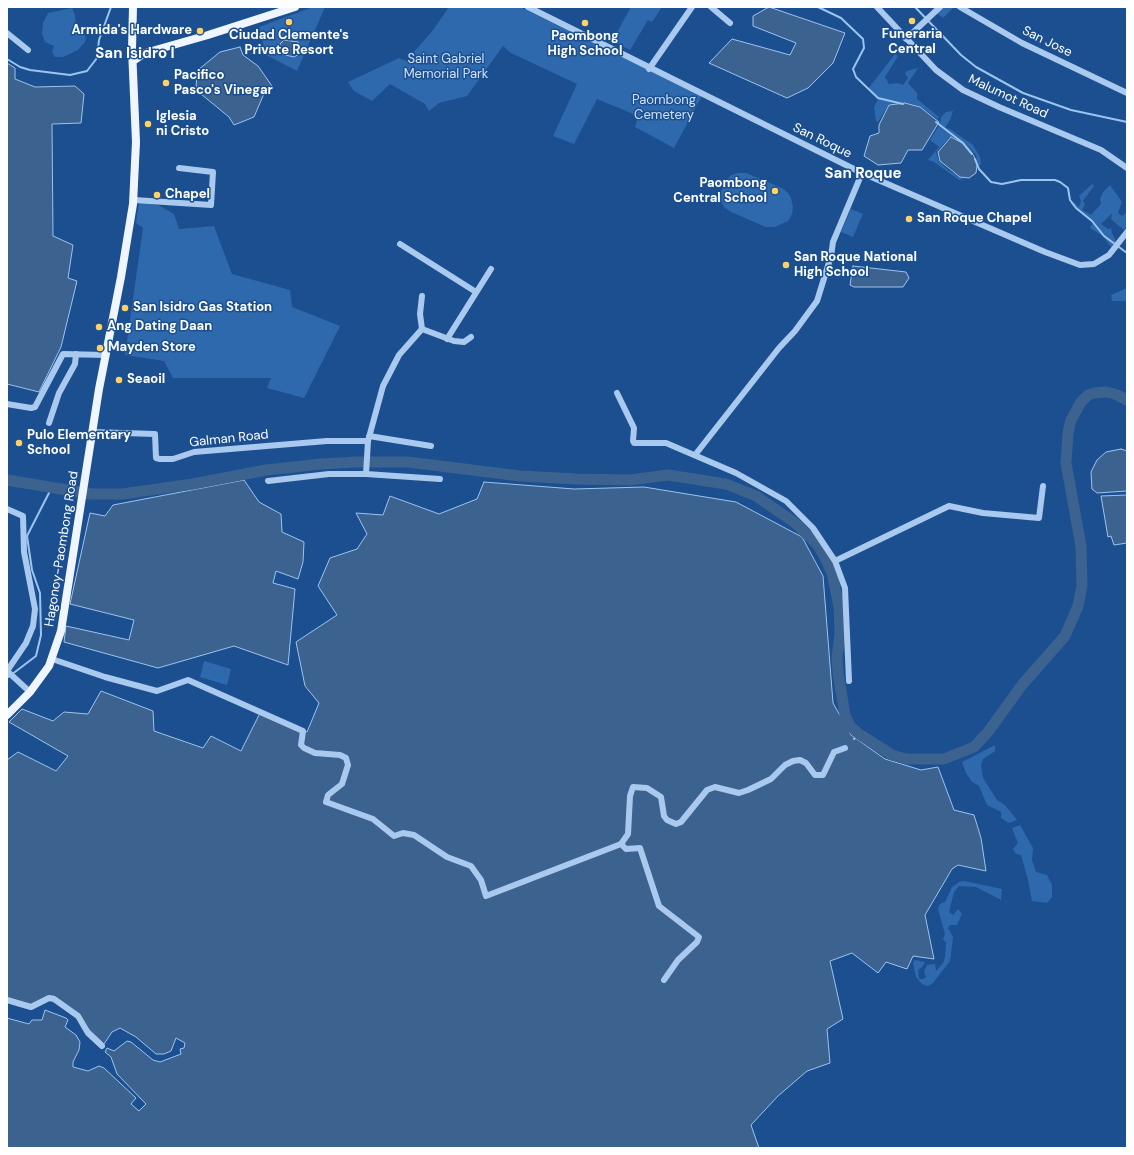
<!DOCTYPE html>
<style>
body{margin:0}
#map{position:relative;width:1134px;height:1155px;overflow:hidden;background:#1b4f8f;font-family:"DM Sans",sans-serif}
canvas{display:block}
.frame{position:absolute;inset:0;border:8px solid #fff;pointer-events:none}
</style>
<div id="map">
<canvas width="1134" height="1155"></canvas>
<div class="frame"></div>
</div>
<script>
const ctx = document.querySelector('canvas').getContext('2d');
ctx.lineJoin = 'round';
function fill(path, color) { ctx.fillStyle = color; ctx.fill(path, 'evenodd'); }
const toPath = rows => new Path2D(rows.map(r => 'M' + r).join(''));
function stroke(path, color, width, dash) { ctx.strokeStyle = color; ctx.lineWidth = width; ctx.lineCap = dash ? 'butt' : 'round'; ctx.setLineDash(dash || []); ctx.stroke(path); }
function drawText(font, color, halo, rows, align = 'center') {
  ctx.font = font + ' "DM Sans",sans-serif'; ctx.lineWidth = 3; ctx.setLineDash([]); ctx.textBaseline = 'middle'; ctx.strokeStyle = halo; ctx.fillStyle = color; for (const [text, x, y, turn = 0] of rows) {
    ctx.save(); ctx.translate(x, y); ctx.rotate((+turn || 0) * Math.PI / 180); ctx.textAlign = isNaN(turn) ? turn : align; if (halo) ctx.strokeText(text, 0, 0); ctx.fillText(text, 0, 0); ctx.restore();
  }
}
fill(toPath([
 [313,7,325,7,297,71,266,55,259,27],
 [449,7,520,7,702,96,674,148,635,127,638,116,597,99,574,144,553,136,577,84,511,53,503,46,467,96,439,103,429,111,425,104,390,84,372,101,354,91,348,82,399,58,406,61,433,30],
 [631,7,662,7,652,22,648,20,630,50,612,41],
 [943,7,953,8,943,18,937,13],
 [72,8,75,15,76,29,82,30,86,38,85,42,78,50,63,57,55,57,52,52,54,46,45,42,42,34,43,23,48,13],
 [895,54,898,56,885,77,889,84,898,83,903,85,908,78,905,74,907,71,918,68,908,83,917,93,917,99,939,117,938,119,919,106,905,102,889,104,878,122,876,121,874,107,878,99,868,89],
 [953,111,950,120,945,128,950,129,973,145,980,157,981,164,978,166,976,155,966,144,951,136,936,152,939,161,948,170,964,179,959,180,934,162,928,160,939,147,930,140,940,124,941,117,946,112],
 [737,173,746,173,782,188,788,193,791,198,793,207,792,214,788,221,775,227,766,227,731,212,725,208,721,201,721,192,724,183,730,176],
 [1092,184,1094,186,1083,201,1085,204,1082,210,1091,215,1101,204,1100,199,1103,192,1110,185,1122,202,1118,213,1122,216,1127,212,1127,226,1124,230,1111,219,1112,213,1101,224,1108,229,1111,228,1112,233,1116,241,1111,247,1103,236,1090,228,1093,222,1089,218,1079,212,1071,204,1074,202,1079,207,1081,201,1079,196],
 [139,203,158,205,174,214,179,229,214,226,232,274,290,290,292,307,340,326,304,398,267,388,271,378,173,378,164,361,125,355,143,228,136,223],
 [851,209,863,214,853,237,841,232],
 [1127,288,1127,301,1112,301,1111,295],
 [204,661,231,669,227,685,200,677],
 [995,745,995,751,983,759,981,765,983,778,997,800,1005,805,1017,820,1009,823,1001,818,1001,812,987,805,979,786,972,782,966,773,962,762],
 [1020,825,1033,848,1032,860,1036,872,1047,875,1052,885,1052,897,1047,903,1032,901,1028,880,1021,855,1016,854,1013,849,1018,843,1012,828],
 [964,881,1002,889,1001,900,976,887,959,886,954,892,949,912,953,915,958,909,962,914,957,925,950,925,948,928,953,937,950,961,933,983,928,986,922,984,916,977,913,963,915,960,925,962,922,967,918,970,919,979,923,979,926,977,924,971,927,965,935,964,936,971,943,963,945,957,946,943,943,939,945,934,938,909,940,904,945,902,952,887,959,882]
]), '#2e69ad');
const water = toPath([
 [769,7,845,33,833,63,808,88,787,98,709,63,732,39,790,55,796,43,753,26,753,16,769,7],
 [284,40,298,42,300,46,299,54,294,57,277,53,278,49,281,48,280,44,284,40],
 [240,47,243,55,258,66,272,86,263,96,254,117,234,125,229,117,201,94,196,85,198,70,220,52,240,47],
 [7,63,15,68,15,79,35,87,75,86,84,94,81,123,52,124,53,236,73,245,68,278,77,281,61,347,39,392,7,384,7,63],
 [905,103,920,107,939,122,922,150,908,150,901,163,878,165,864,156,870,136,879,133,879,125,889,105,905,103],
 [951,137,964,144,974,156,977,165,976,173,969,178,960,177,940,161,938,152,951,137],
 [853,266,906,272,909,278,903,287,854,287,850,285,853,266],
 [1121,449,1127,451,1127,491,1097,493,1092,489,1091,472,1097,460,1106,452,1121,449],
 [244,480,259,502,281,514,282,532,304,542,303,562,298,579,276,571,273,583,295,589,288,665,234,646,158,668,64,642,66,626,129,640,134,620,70,604,90,513,105,516,113,505,244,480],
 [484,482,574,489,644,487,736,502,802,537,823,576,833,703,851,735,885,759,921,770,938,767,954,810,974,815,981,838,986,871,958,865,952,869,925,915,934,959,913,956,907,969,886,962,878,973,852,953,830,961,843,1019,827,1029,830,1063,807,1071,778,1096,751,1125,759,1148,7,1148,7,1018,29,1024,32,1020,42,1020,45,1010,66,1018,68,1020,65,1027,76,1035,80,1042,79,1050,73,1062,73,1067,88,1071,99,1066,104,1068,136,1098,131,1104,139,1111,146,1104,117,1074,111,1057,105,1052,107,1048,114,1051,127,1041,131,1042,153,1060,160,1062,181,1054,180,1049,184,1048,185,1043,176,1038,171,1051,164,1054,156,1054,136,1037,120,1028,112,1032,104,1044,54,996,31,1005,7,998,7,760,18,752,56,771,68,756,9,722,22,709,53,721,64,712,88,714,101,691,153,711,154,731,203,748,211,736,241,751,260,713,307,732,319,703,305,686,296,642,337,615,318,586,330,558,357,549,367,534,356,513,383,515,390,496,439,514,477,499,484,482],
 [1127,495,1127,543,1114,545,1111,536,1108,537,1101,496,1127,495]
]);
fill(water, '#3c6290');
stroke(water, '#9cc4f0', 1);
stroke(toPath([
 [818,7,841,18,863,39,864,48,853,69,856,77,878,98,903,104],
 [915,7,961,55,976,67,1023,93,1071,110,1127,122],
 [7,59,20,67,30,70,70,75,87,71,97,58,99,40,111,7],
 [936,122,963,143,972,154],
 [975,159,979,169,991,182,1002,184,1021,180,1055,180,1060,182,1068,188,1070,200,1076,208,1092,221,1104,236,1127,253],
 [7,678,36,656,41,635,40,593,32,570,27,536,52,487],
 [854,739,859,734]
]), '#9cc4f0', 2);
stroke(toPath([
 [7,480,91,494,122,494,193,484,266,470,321,464,355,462,408,462,520,476,576,479,630,480,668,475,726,484,756,496,794,522,817,544,824,556,832,573,839,607,840,634,837,657,838,673,845,715,850,726,859,734,892,755,906,759,944,759,974,747,988,732,1022,685,1065,636,1078,606,1082,586,1081,546,1066,463,1068,433,1071,420,1081,402,1088,395,1095,393,1106,392,1115,394,1127,400]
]), '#3c6290', 11);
stroke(toPath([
 [528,7,862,173,1045,252,1080,265,1094,264,1109,255,1127,232],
 [711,7,730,23],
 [877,7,936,70,963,90,999,107,1101,150,1127,168],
 [960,7,1022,43,1127,93],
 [7,33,28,50],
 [906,39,940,7],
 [649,69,692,7],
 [134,200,211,205,213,172,179,168],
 [400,244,476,292],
 [422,329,420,314,422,296],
 [447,339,491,269],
 [617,393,634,428,633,441,634,443,666,443,736,473,786,501,813,528,835,561,845,588,849,681],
 [7,404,31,408,35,407,63,354,105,355],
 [49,423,59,393,75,364,76,354],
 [92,432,155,434,156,458,160,459,173,459,194,452,327,441,368,441],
 [369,436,431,446],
 [695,455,779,348,795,331,817,301,831,256,833,242,862,173],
 [366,474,368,441,383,386,399,355,422,329,454,341,464,342,471,337],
 [268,481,329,474,366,474,440,479],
 [7,509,23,516,24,552,35,609,33,626,26,643,7,671,30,692],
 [835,561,949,506,983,513,1039,518,1043,486],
 [52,659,105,677,157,691,188,680,303,731,301,745,304,748,315,753,340,755,346,758,348,765,342,784,328,795,326,802,373,819,394,836,403,833,414,835,447,857,471,866,481,880,486,896,621,844,628,834,630,796,633,787,647,788,661,797,664,816,667,820,676,824,681,822,707,790,715,787,739,793,748,790,771,779,785,765,793,761,800,760,806,763,815,775,823,775,834,752,845,748],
 [621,844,626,849,640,848,659,906,699,937,697,942,678,960,664,980],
 [7,1000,31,1007,49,998,54,999,78,1016,88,1033,102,1046]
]), '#a9c9ee', 6);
stroke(toPath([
 [133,61,145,53,208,35,295,7],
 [7,715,30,692,49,666,61,631,99,389,121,277,133,204,136,142,132,49,133,7]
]), '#f0f6ff', 8);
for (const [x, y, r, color] of [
 [912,21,4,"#ffd166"],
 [289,22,4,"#ffd166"],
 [585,23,4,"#ffd166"],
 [200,31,4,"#ffd166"],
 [166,83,4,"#ffd166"],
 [148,124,4,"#ffd166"],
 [775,191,4,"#ffd166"],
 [157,195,4,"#ffd166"],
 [909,219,4,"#ffd166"],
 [786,265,4,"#ffd166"],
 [125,308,4,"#ffd166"],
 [99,327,4,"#ffd166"],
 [100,348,4,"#ffd166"],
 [119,380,4,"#ffd166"],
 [19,443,4,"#ffd166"]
]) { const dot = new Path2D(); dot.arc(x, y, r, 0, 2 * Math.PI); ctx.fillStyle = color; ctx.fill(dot); stroke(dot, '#1b4f8f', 1.5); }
drawText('bold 13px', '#fff', '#1b4f8f', [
 ["Armida's Hardware",192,31,"right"],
 ["Funeraria",912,35,"center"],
 ["Central",912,50,"center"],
 ["Ciudad Clemente's",289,36,"center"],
 ["Private Resort",289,51,"center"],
 ["Paombong",585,37,"center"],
 ["High School",585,52,"center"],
 ["Pacifico",174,76],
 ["Pasco's Vinegar",174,91],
 ["Iglesia",156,117],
 ["ni Cristo",156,132],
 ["Paombong",767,184,"right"],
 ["Central School",767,199,"right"],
 ["Chapel",165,195],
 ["San Roque Chapel",917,219],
 ["San Roque National",794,258],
 ["High School",794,273],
 ["San Isidro Gas Station",133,308],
 ["Ang Dating Daan",107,327],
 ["Mayden Store",108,348],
 ["Seaoil",127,380],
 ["Pulo Elementary",27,436],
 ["School",27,451]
], 'left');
drawText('13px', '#fff', '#1b4f8f', [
 ["San Jose",1047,42,26],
 ["Malumot Road",1008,97,25],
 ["San Roque",822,141,26],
 ["Galman Road",229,439,-6],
 ["Hagonoy-Paombong Road",62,549,-81]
]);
drawText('13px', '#cfe3fa', '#1b4f8f', [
 ["Saint Gabriel",446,60],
 ["Memorial Park",446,75],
 ["Paombong",664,101],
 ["Cemetery",664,116]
]);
drawText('bold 15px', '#fff', '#1b4f8f', [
 ["San Isidro I",135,54],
 ["San Roque",863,174]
]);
</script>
